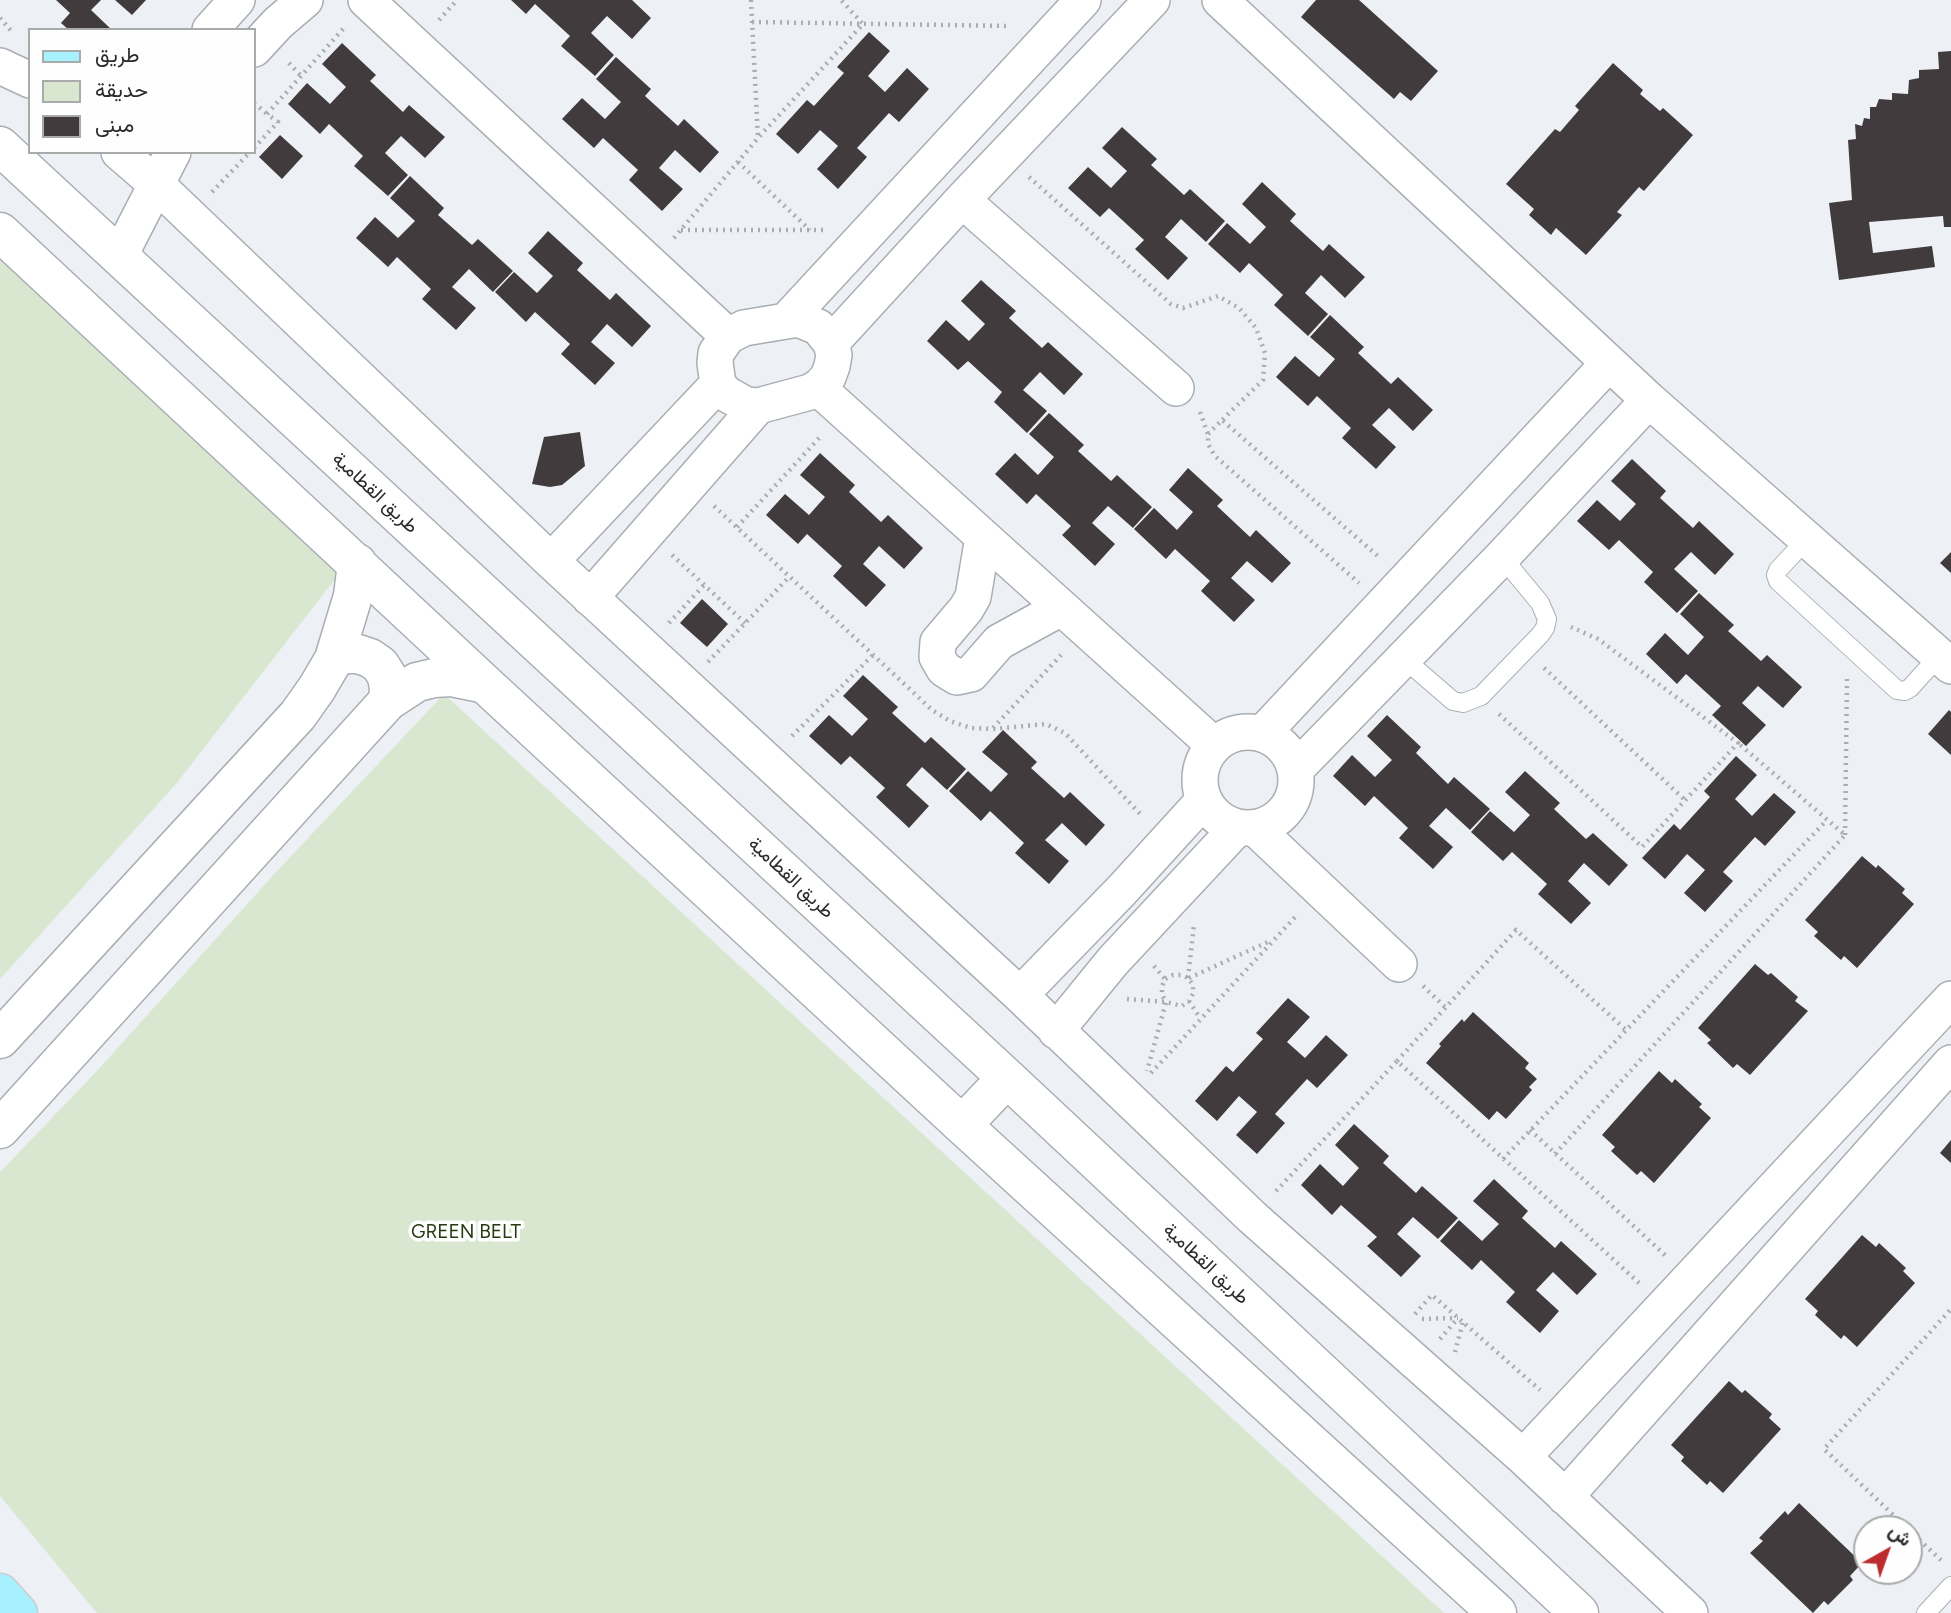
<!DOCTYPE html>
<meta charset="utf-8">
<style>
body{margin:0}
#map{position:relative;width:1951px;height:1613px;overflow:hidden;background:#edf1f6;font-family:Figtree,Vazirmatn,sans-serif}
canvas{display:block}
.legend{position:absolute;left:28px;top:28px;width:228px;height:126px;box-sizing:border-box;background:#fefefe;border:2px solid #a9aaaa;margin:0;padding:9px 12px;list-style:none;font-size:21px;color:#292b2d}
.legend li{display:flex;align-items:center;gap:14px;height:35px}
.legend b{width:35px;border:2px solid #a9aaaa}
.north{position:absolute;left:1853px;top:1515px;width:70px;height:70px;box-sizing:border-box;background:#fefefe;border:2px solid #a9aaaa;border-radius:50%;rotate:40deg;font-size:19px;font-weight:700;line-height:28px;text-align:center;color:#292b2d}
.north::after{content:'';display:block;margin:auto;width:24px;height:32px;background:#bd2d2f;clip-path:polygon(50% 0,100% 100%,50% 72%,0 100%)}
</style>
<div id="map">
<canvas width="1951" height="1613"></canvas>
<ul class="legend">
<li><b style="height:9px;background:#a7f0fd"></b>طريق</li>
<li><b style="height:19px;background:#d9e7d0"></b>حديقة</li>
<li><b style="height:19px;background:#413b3e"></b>مبنى</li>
</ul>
<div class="north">ش</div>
</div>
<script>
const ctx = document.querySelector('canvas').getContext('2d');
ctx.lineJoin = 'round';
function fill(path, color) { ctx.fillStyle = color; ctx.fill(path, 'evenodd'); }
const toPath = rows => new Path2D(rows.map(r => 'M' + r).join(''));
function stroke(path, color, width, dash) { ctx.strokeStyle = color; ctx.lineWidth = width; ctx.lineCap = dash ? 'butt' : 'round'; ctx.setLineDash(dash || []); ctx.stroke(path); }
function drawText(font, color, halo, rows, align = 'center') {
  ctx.font = font + ' Figtree,Vazirmatn,sans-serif'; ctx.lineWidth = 7; ctx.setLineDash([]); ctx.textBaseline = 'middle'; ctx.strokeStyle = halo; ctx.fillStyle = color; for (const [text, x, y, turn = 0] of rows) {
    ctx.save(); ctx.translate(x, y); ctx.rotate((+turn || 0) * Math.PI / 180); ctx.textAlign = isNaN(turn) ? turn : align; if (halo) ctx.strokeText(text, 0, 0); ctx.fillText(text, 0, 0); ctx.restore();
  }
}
fill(toPath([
 [0,255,339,574,176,784,0,979],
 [444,694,1444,1613,97,1613,0,1496,0,1172,95,1073,276,872]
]), '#d9e7d0');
fill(toPath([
 [56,0,101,0,91,10,112,30,69,30,61,23,70,13],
 [115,0,146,0,132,15],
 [511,0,632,0,651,18,632,39,607,16,591,33,614,55,595,76,561,46,570,36,535,4,526,14],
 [1316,0,1359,0,1438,71,1411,101,1400,92,1394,99,1301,17],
 [869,32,890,51,868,76,885,92,907,68,929,89,899,122,889,113,857,148,867,157,838,189,817,169,838,146,820,130,798,154,776,134,807,100,814,106,844,73,837,67],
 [342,43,376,75,370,81,403,112,409,105,445,137,425,158,401,136,385,153,408,175,388,196,354,166,363,156,329,124,320,134,288,104,307,83,330,104,346,87,322,64],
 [1951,51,1951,227,1944,227,1943,216,1869,222,1873,253,1932,246,1935,267,1839,280,1829,203,1852,200,1848,140,1856,139,1855,124,1862,126,1864,118,1870,119,1870,107,1876,107,1879,99,1892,100,1892,93,1908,94,1909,80,1919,78,1919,70,1939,69,1938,52],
 [616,57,651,89,645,96,678,126,684,119,719,152,700,173,675,150,659,168,683,189,662,211,629,180,638,170,603,138,594,148,562,119,582,98,605,119,621,102,596,79],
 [1613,63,1643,90,1640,94,1660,111,1663,108,1693,135,1644,191,1639,187,1617,212,1622,215,1586,255,1556,228,1551,235,1529,215,1534,209,1506,184,1555,129,1560,132,1579,110,1575,106],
 [1122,127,1157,159,1151,165,1184,195,1190,189,1225,221,1206,242,1181,219,1165,237,1188,258,1168,280,1135,249,1144,240,1109,208,1100,217,1068,188,1088,167,1111,188,1127,171,1102,148],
 [280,135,303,156,282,179,259,157],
 [410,176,444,208,438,215,472,245,478,239,513,271,493,292,469,269,452,287,476,308,456,330,422,299,431,289,397,257,388,267,356,238,375,217,398,238,415,221,390,198],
 [1262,182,1296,214,1290,221,1323,251,1329,244,1365,277,1345,298,1321,275,1305,293,1328,314,1308,336,1274,305,1283,295,1249,263,1240,273,1208,244,1227,223,1250,244,1266,227,1242,204],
 [548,231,583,263,577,270,610,300,616,293,651,326,632,347,607,324,591,342,615,363,595,385,561,354,570,344,535,312,526,322,495,292,514,272,537,293,553,276,528,253],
 [981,280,1016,311,1009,318,1042,348,1048,342,1083,374,1064,395,1040,372,1023,390,1047,411,1027,433,994,402,1002,392,968,361,958,370,927,341,946,320,969,341,985,324,961,301],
 [1330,315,1364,347,1358,353,1391,384,1398,377,1433,410,1413,431,1389,408,1372,425,1396,447,1376,469,1342,438,1351,428,1317,396,1308,406,1276,377,1295,356,1319,377,1335,359,1310,337],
 [1049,413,1084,445,1078,451,1111,481,1117,475,1152,507,1133,528,1108,506,1092,523,1115,544,1095,566,1062,535,1071,526,1036,494,1027,504,995,474,1015,453,1038,475,1054,457,1029,434],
 [580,432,585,466,562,485,550,487,532,484,544,437],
 [820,453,855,485,849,492,881,522,888,515,923,548,904,569,879,546,863,564,886,585,866,607,833,576,842,566,807,534,798,544,766,515,785,494,809,515,825,497,800,475],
 [1632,459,1666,491,1660,498,1693,528,1699,521,1734,554,1715,575,1691,552,1674,569,1698,591,1677,613,1644,582,1653,572,1619,540,1609,550,1577,521,1597,500,1620,521,1636,504,1611,481],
 [1188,468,1223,500,1217,506,1250,537,1256,530,1291,563,1272,583,1247,561,1231,578,1255,600,1234,622,1201,591,1210,581,1175,549,1166,559,1134,529,1154,508,1177,530,1193,512,1169,490],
 [1951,552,1951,573,1940,563],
 [1699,593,1734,625,1728,631,1761,661,1767,655,1802,687,1783,708,1758,686,1742,703,1766,725,1746,746,1712,715,1721,706,1686,674,1677,684,1646,654,1665,633,1688,655,1704,637,1680,614],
 [702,599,728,624,707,647,680,623],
 [863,675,898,707,892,713,925,743,931,737,966,769,947,790,922,767,906,785,929,806,909,828,876,797,885,788,850,756,841,765,809,736,829,715,852,736,868,719,843,696],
 [1949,710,1951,712,1951,755,1928,734],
 [1387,715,1421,747,1416,753,1448,784,1454,777,1490,809,1470,830,1446,808,1429,826,1453,847,1433,869,1399,838,1408,828,1374,796,1365,806,1333,776,1352,755,1375,777,1392,760,1367,736],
 [1003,730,1037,762,1031,768,1064,798,1070,792,1105,825,1086,846,1062,823,1045,840,1069,861,1049,884,1015,853,1024,843,990,811,981,821,949,791,968,771,991,792,1008,774,982,752],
 [1736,756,1757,775,1735,799,1752,816,1774,793,1796,812,1765,846,1755,837,1723,872,1733,881,1705,912,1684,893,1705,870,1687,854,1665,879,1642,858,1674,824,1680,830,1710,797,1704,791],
 [1525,771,1560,803,1554,809,1586,839,1593,833,1628,865,1609,886,1584,863,1568,881,1591,903,1571,924,1538,894,1547,884,1512,852,1503,861,1471,832,1490,811,1514,832,1530,815,1505,792],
 [1862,856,1876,868,1878,865,1905,889,1902,893,1914,904,1857,968,1844,956,1841,960,1814,936,1818,932,1805,920],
 [1755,964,1768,975,1771,973,1798,997,1795,1001,1808,1011,1750,1075,1737,1064,1733,1068,1707,1043,1711,1040,1698,1028],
 [1288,998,1310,1017,1287,1042,1305,1058,1326,1035,1348,1055,1317,1088,1307,1079,1275,1114,1285,1123,1257,1154,1236,1135,1257,1112,1239,1096,1217,1121,1195,1101,1226,1066,1233,1072,1263,1039,1256,1033],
 [1473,1012,1529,1063,1525,1068,1537,1079,1529,1087,1532,1090,1506,1119,1497,1111,1489,1120,1426,1063,1441,1046,1439,1044,1462,1019,1464,1022],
 [1659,1071,1672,1083,1675,1079,1702,1104,1699,1107,1711,1118,1654,1183,1641,1171,1637,1175,1611,1151,1615,1147,1602,1135],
 [1354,1124,1389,1156,1383,1163,1416,1193,1422,1186,1458,1218,1438,1239,1413,1217,1397,1234,1421,1256,1401,1277,1367,1246,1377,1237,1341,1205,1332,1215,1301,1185,1320,1164,1343,1186,1359,1168,1335,1145],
 [1951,1140,1951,1163,1940,1153],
 [1494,1179,1528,1211,1522,1218,1555,1248,1561,1241,1597,1274,1577,1295,1553,1272,1536,1290,1559,1311,1540,1333,1506,1302,1515,1292,1481,1260,1472,1270,1440,1241,1459,1220,1482,1241,1499,1224,1473,1201],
 [1862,1235,1876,1247,1879,1243,1906,1268,1903,1271,1915,1283,1857,1347,1844,1335,1841,1339,1815,1315,1818,1311,1805,1299],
 [1729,1381,1742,1393,1745,1390,1772,1414,1769,1418,1781,1429,1723,1493,1710,1481,1707,1485,1681,1461,1684,1457,1671,1445],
 [1799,1503,1862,1563,1850,1576,1853,1580,1828,1605,1824,1601,1813,1613,1750,1553,1763,1541,1759,1538,1785,1511,1788,1515]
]), '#413b3e');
const service = toPath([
 [1807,539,1778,570,1776,575,1778,581,1897,690,1905,691,1910,688,1939,656],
 [1403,658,1453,701,1463,703,1481,696,1540,635,1545,628,1547,619,1540,603,1502,557],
 [1926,1613,1951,1586]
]);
const minor = toPath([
 [366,0,728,336],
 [1220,0,1649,400,1951,666],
 [210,30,237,0],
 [254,49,278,23,305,0],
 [0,66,30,80],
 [119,152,157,185,551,561,1020,995,1252,1217,1523,1457,1690,1613],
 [962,200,1176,388],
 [119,257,173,152],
 [798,319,818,327,831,343,834,355,832,366,828,377,820,386,810,392,758,406,746,405,725,393,718,384,715,363,716,353,728,336,744,328,798,319],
 [787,320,1083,0],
 [831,343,962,200,1152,0],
 [818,388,1214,745],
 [983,537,973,597,966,609,938,642,937,657,944,669,957,677,971,674,999,642,1061,608],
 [551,561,718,384],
 [590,598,758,406],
 '1200 780a48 48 0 1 1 96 0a48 48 0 1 1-96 0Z',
 [1262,734,1609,363],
 [1295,770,1502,557,1649,400],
 [1255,828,1399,964],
 [1020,995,1122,890,1204,800],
 [1056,1031,1113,961,1238,827],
 [1523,1457,1951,999],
 [1565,1497,1951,1063]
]);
const tertiary = toPath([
 [0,146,1007,1078,1579,1613],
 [0,232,485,684,962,1125,1497,1613],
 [334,659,345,654,358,654,370,658,380,665,387,676,389,689,388,701],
 [0,1039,298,715,317,688,334,659,353,596,357,563],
 [962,1125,1007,1078],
 [0,1129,388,701,417,682,434,678,451,677,485,684]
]);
const primary = toPath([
 [0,1593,18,1613]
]);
stroke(service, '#aaaeb3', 20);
stroke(minor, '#aaaeb3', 38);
stroke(tertiary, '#aaaeb3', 41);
stroke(primary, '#cccccd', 41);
stroke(toPath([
 [751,0,758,138],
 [0,18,13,33],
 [439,20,457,0],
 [752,22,1010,26],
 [289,63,301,76],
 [254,103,267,114],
 [254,148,278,122,267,114,344,28],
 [738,162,810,230],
 [1029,177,1171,304,1183,308,1218,296,1239,308,1256,328,1265,353,1263,380,1222,420],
 [212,192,250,152],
 [681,230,823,230],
 [674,238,758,138,863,24,841,0],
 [1200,412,1208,434,1208,444,1215,456,1359,583],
 [1208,434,1222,420,1380,558],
 [714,506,932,710,950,721,971,728,993,729,1046,724,1065,733,1142,816],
 [737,527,822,435],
 [672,555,745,623],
 [669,623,704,585],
 [708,662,790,576],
 [1544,668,1685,800],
 [1499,714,1642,847,1738,743,1598,639,1571,627],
 [993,728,1061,655],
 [792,736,873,655],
 [1845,835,1847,679],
 [1154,966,1165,979],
 [1188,978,1194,925],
 [1189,978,1270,941],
 [1423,986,1445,1007],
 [1127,999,1166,1002,1182,1006,1189,1001,1193,994,1193,985,1188,978,1181,975,1173,975,1165,979,1162,986,1162,995,1166,1002,1147,1071],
 [1189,1001,1200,1018],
 [1397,1061,1516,930,1626,1030],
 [1151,1073,1297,915],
 [1530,1130,1666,1256],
 [1555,1154,1845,835,1738,743],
 [1503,1159,1827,820],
 [1276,1191,1397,1061,1639,1283],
 [1415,1314,1432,1295,1540,1390],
 [1422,1319,1458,1318],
 [1440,1339,1458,1318],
 [1455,1352,1463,1322],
 [1908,1529,1824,1449,1951,1309],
 [1909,1530,1944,1563]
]), '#a9acb0', 4.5, [2, 5]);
stroke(service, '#fff', 18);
stroke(minor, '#fff', 35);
stroke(tertiary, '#fff', 38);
stroke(primary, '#a7f0fd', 38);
drawText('19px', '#292b2d', '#fefefe', [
 ["طريق القطامية",375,493,43],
 ["طريق القطامية",791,878,43],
 ["طريق القطامية",1206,1264,43]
]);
drawText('19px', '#253b10', '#fefefe', [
 ["GREEN BELT",466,1232]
]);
</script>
